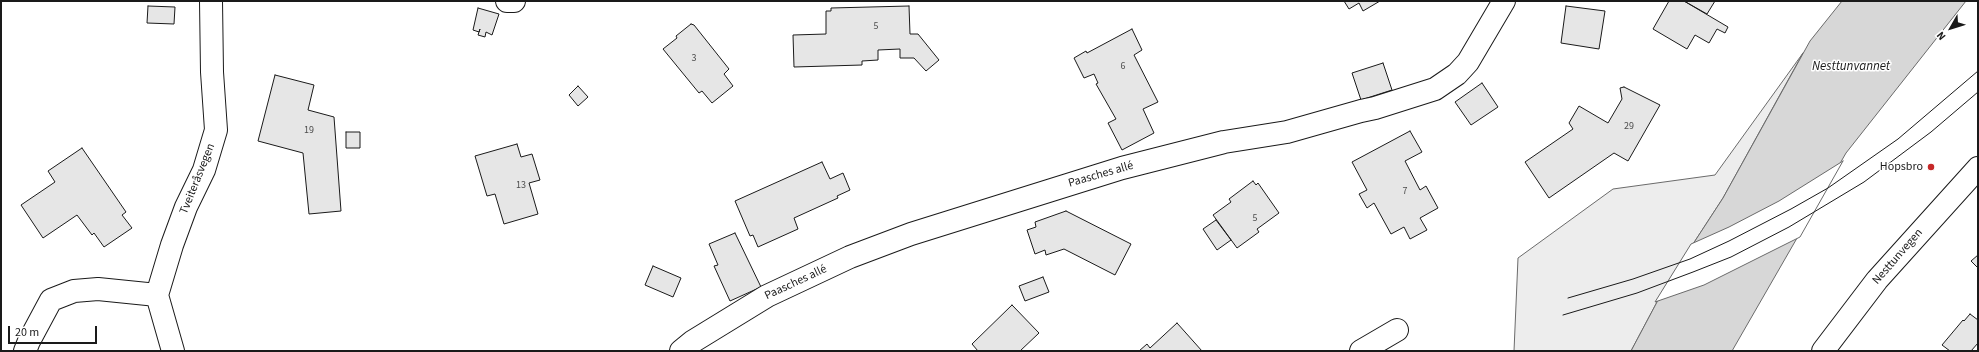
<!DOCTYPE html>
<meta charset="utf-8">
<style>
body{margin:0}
#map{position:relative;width:1979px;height:352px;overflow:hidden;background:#fff;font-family:"Source Sans 3",sans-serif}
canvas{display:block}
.frame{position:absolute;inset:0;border:2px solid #1a1a1a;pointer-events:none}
.north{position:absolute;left:1931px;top:8px;width:40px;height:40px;-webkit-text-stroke:3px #fff;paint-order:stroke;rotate:231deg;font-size:11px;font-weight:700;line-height:16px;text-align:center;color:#1a1a1a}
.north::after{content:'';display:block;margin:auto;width:14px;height:18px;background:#1a1a1a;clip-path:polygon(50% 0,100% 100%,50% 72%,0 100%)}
.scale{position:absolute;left:8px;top:326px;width:89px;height:18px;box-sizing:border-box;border:2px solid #1a1a1a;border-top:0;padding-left:5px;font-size:12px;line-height:14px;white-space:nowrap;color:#1a1a1a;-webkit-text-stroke:3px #fff;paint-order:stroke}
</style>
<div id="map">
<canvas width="1979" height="352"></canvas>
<div class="frame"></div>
<div class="north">N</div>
<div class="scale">20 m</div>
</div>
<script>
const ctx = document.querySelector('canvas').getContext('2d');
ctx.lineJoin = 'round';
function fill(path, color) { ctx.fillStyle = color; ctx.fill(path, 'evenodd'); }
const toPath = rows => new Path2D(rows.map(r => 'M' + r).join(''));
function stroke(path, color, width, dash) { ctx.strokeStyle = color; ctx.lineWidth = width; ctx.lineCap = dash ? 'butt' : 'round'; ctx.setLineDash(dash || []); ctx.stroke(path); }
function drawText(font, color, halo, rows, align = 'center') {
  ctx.font = font + ' "Source Sans 3",sans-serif'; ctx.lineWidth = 3; ctx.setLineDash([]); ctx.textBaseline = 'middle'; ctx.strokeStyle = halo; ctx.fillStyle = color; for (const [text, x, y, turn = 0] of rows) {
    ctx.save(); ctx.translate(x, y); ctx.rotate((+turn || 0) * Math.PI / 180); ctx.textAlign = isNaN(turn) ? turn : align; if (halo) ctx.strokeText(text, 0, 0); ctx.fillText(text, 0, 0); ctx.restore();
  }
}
const built = toPath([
 [1803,53,1723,198,1665,287,1631,351,1514,351,1518,258,1613,189,1715,175,1803,53]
]);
fill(built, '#ededed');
stroke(built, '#6a6a6a', 1);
const water = toPath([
 [1842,1,1966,1,1846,153,1732,351,1631,351,1665,287,1723,198,1810,41,1842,1]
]);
fill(water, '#d7d7d7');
stroke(water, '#6a6a6a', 1);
const pier = toPath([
 [1843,161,1800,237,1704,285,1655,302,1691,244,1729,227,1779,201,1843,161]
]);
fill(pier, '#fff');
stroke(pier, '#6a6a6a', 1);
const building = toPath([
 [1344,1,1380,1,1363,11,1359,3,1349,9,1344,1],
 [1669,1,1684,1,1728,27,1725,33,1717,29,1709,43,1695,35,1687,49,1653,29,1669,1],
 [1684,1,1715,1,1707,14,1684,1],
 [148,6,175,7,174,24,147,23,148,6],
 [909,6,910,34,918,34,939,60,926,71,914,58,900,58,900,49,878,50,878,60,862,61,862,65,794,67,793,35,826,34,826,11,831,11,831,8,909,6],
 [1566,6,1605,11,1599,49,1561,43,1566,6],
 [478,8,499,14,492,35,486,32,485,37,478,35,480,29,479,32,473,30,478,8],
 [691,24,694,25,729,69,724,74,733,86,712,103,702,91,699,93,663,49,677,38,676,36,691,24],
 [1132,29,1142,50,1134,55,1158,102,1143,109,1154,133,1122,150,1108,123,1116,119,1096,84,1098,83,1094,74,1084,78,1074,58,1086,51,1087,53,1132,29],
 [1383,63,1392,90,1361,100,1352,73,1383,63],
 [275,75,314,85,308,110,334,117,341,211,309,214,303,153,258,141,275,75],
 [1482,83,1498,107,1471,125,1455,102,1482,83],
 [578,86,588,97,578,106,569,95,578,86],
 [1624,87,1660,105,1628,161,1614,153,1549,198,1525,162,1573,129,1569,123,1579,106,1608,123,1622,99,1620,88,1624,87],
 [1410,131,1422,152,1405,161,1420,190,1426,186,1438,208,1420,218,1427,230,1410,239,1404,227,1391,234,1374,203,1367,208,1359,194,1367,190,1352,162,1410,131],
 [346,132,360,132,360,148,346,148,346,132],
 [517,144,521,157,532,154,540,180,529,183,538,214,504,224,495,194,487,196,475,156,517,144],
 [82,148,126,212,122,215,132,228,104,247,94,233,92,235,77,215,43,238,21,205,55,182,48,171,82,148],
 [822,162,830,179,843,173,850,190,837,196,838,198,794,218,798,229,758,247,753,235,750,236,735,201,822,162],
 [1253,181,1256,185,1258,183,1279,213,1257,229,1259,232,1237,248,1213,215,1231,202,1229,199,1253,181],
 [1066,211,1131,244,1115,275,1064,249,1046,255,1045,250,1035,254,1027,230,1036,227,1035,222,1066,211],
 [1216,220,1231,240,1217,250,1203,229,1216,220],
 [735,233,761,287,730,301,714,266,718,265,709,244,735,233],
 [1978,255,1978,268,1971,261,1978,255],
 [653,266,681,278,673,297,645,285,653,266],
 [1043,277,1049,292,1025,301,1019,286,1043,277],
 [1012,305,1039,333,1020,351,978,351,972,344,1012,305],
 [1970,314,1978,320,1978,343,1971,351,1950,351,1942,345,1963,320,1964,321,1970,314],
 [1177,323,1202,351,1139,351,1147,344,1150,348,1177,323]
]);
fill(building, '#e6e6e6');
stroke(building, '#1a1a1a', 1);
const street = toPath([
 [507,1,514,1],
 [25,351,29,341,51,300,74,291,98,289,157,295],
 [173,351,157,295,172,245,186,207,204,170,216,130,212,72,211,1],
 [681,351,692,342,767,296,850,257,911,234,1122,168,1224,142,1287,132,1361,111,1375,108,1435,89,1457,74,1468,62,1504,1],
 [1361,351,1397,330]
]);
const primary = toPath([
 [1823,351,1877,280,1978,168]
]);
stroke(street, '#1a1a1a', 24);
stroke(primary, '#1a1a1a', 24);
stroke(street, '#fff', 22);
stroke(primary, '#fff', 22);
stroke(toPath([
 [1568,298,1633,279,1690,259,1729,241,1791,209,1828,188,1898,139,1978,71],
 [1563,315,1637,293,1693,272,1731,257,1789,227,1864,182,1931,132,1978,92]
]), '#1a1a1a', 1);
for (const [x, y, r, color] of [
 [1931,167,4,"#c62828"]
]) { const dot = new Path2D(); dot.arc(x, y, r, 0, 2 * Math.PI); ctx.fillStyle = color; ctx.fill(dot); stroke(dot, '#fff', 1.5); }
drawText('10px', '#4d4d4d', null, [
 ["5",876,27],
 ["3",694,59],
 ["6",1123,67],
 ["29",1629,127],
 ["19",309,131],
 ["13",521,186],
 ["7",1405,192],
 ["5",1255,219]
]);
drawText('12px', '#1a1a1a', '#fff', [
 ["Hopsbro",1923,167]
], 'right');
drawText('12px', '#1a1a1a', '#fff', [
 ["Paasches allé",1101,175,-16],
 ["Tveiteråsvegen",198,179,-68],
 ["Nesttunvegen",1898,257,-49],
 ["Paasches allé",796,283,-25]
]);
drawText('italic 13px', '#1a1a1a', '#fff', [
 ["Nesttunvannet",1851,67]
]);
</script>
